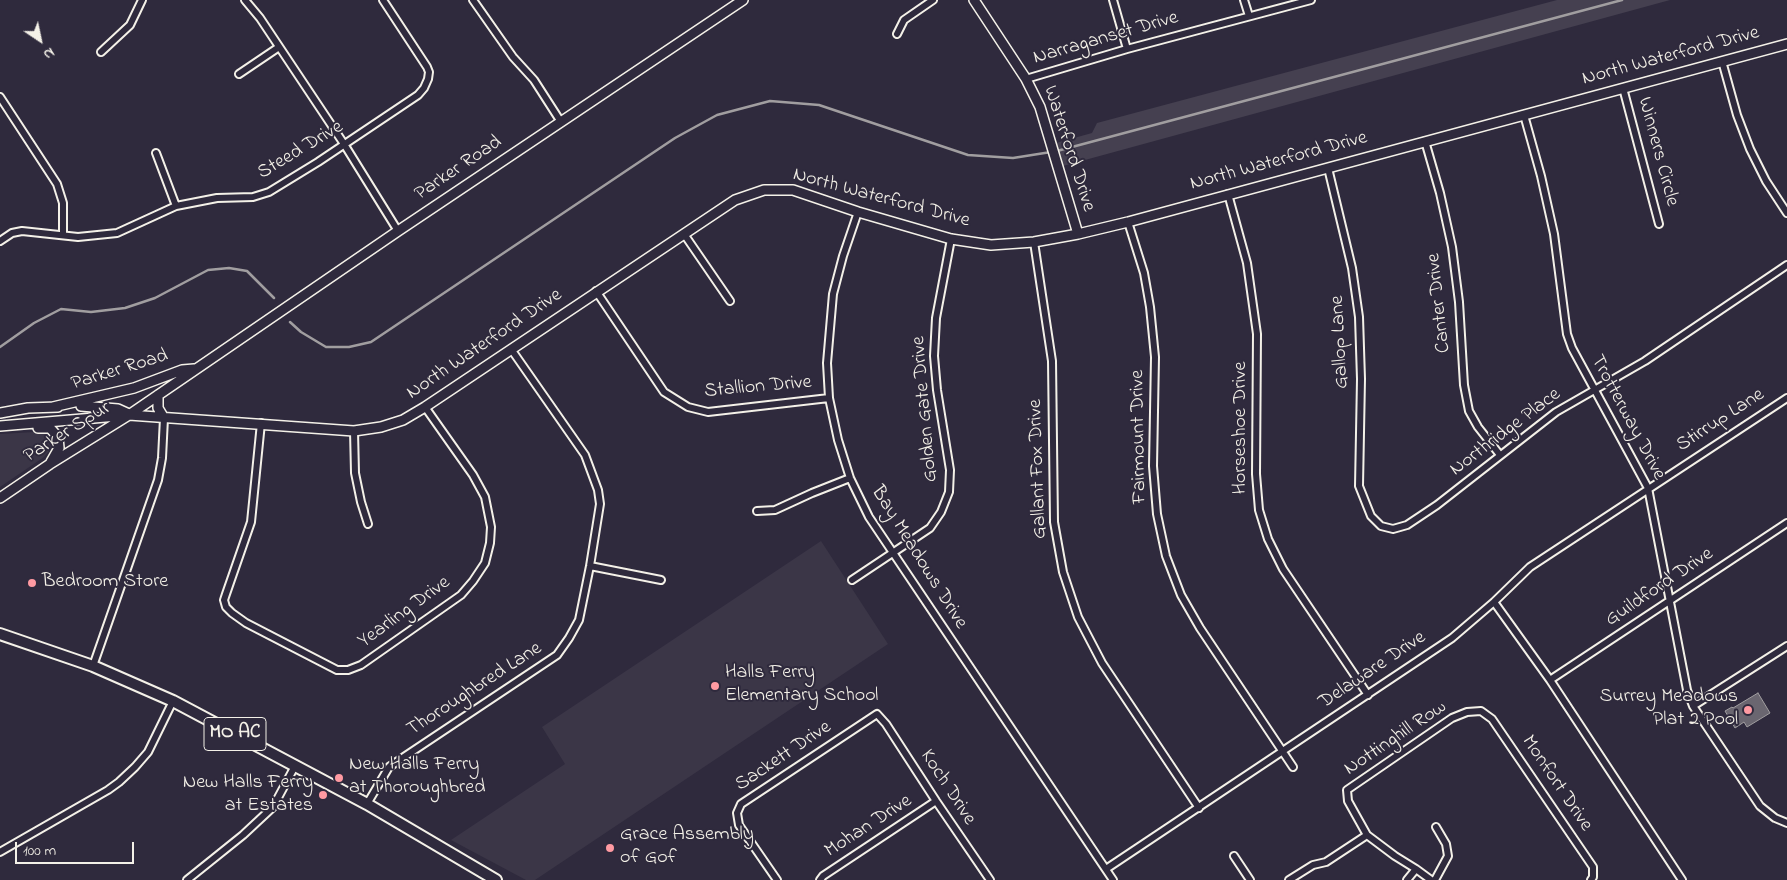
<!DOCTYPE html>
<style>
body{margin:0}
#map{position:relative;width:1787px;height:880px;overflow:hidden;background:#2f2a3d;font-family:"Indie Flower",sans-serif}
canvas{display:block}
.north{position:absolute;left:15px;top:15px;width:50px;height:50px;-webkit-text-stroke:4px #2f2a3d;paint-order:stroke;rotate:146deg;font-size:14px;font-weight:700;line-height:20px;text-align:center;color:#f4f1e8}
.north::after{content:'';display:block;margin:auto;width:18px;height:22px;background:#f4f1e8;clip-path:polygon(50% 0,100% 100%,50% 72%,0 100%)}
.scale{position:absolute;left:15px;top:842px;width:119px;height:22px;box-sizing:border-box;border:2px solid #f4f1e8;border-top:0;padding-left:6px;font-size:15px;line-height:18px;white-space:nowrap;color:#f4f1e8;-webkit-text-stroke:4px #2f2a3d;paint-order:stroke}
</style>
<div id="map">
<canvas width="1787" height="880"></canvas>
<div class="north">N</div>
<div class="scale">100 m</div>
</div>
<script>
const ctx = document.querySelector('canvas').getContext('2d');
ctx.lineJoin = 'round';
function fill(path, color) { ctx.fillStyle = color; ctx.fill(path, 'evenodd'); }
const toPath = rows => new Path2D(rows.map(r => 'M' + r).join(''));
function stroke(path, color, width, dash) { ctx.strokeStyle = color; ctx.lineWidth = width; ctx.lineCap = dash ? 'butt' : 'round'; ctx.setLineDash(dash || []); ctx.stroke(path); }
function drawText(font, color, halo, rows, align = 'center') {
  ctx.font = font + ' "Indie Flower",sans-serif'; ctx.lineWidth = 4; ctx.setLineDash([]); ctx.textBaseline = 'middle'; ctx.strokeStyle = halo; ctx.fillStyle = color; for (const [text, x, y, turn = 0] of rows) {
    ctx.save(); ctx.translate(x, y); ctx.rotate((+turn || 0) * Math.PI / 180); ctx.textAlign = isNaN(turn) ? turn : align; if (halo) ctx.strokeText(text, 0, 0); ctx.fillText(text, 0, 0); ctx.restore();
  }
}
fill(toPath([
 [35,432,44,433,50,437,53,443,51,449,44,457,0,487,0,434],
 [821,541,888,644,535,880,526,880,451,840,565,764,542,727]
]), '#3b3647');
fill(toPath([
 [1557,0,1670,0,1063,166,1060,156,1056,143,1092,133,1097,123]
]), '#454050');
const water = toPath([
 [1758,693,1770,713,1747,727,1744,722,1735,728,1725,711,1732,707,1733,708,1758,693]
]);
fill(water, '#6a6670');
stroke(water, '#a19ea0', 1);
stroke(toPath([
 [1057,151,1622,0],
 [290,322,301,332,326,347,349,347,371,342,675,138,717,115,770,101,819,105,968,155,1013,158,1051,152],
 [0,347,34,323,61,309,91,312,125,308,155,298,208,270,229,268,247,271,274,298]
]), '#a19ea0', 2.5);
const street = toPath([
 [245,0,260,18,344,144,398,231],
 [473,0,513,57,534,80,561,122],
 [1113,0,1127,49],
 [1244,0,1249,16],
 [897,34,904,20,933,0],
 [101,52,130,25,142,0],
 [1722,61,1737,115,1750,149,1766,181,1787,213],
 [239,74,279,47],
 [1026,79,1127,49,1311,0],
 [1623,88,1659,224],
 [0,97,57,184,63,203,63,235],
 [1524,115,1541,176,1554,234,1567,334,1572,348,1648,488,1687,690,1693,706,1760,806,1775,818,1787,823],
 [1425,141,1440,193,1452,247,1459,302,1464,385,1469,411,1478,427,1500,455],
 [156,153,176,206],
 [1328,168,1352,268,1359,317,1361,379,1359,486,1371,516,1381,526,1393,529,1407,525,1437,505,1556,412,1645,361,1787,265],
 [1228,194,1247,263,1257,334,1256,474,1259,510,1268,539,1283,569,1368,695],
 [858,212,843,256,833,294,827,363,829,398,838,440,850,478,869,517,1113,880],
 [1128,222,1144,273,1150,307,1155,357,1153,466,1157,514,1166,556,1181,595,1200,628,1293,767],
 [684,234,730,301],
 [0,241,12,233,22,231,78,237,117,233,176,206,217,198,253,197,269,192,318,162,418,95,424,88,428,79,429,72,427,67,383,0],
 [1034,242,1052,361,1054,522,1063,572,1078,617,1102,663,1199,808],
 [596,291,664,392,688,407,708,412,829,398],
 [261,423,251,522,226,594,224,600,226,607,232,613,246,623,337,670,348,670,361,665,461,595,473,581,485,563,490,543,491,527,485,497,473,475,425,407],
 [354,431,355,473,361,502,368,524],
 [757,511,775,510,812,493,850,478],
 [590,566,661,580],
 [852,580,930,528,941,512,949,492,950,470,937,390,934,356,936,318,951,239],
 [1494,602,1550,680,1682,880],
 [93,666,158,480,162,458,164,418],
 [1550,680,1787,523],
 [1693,706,1787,646],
 [367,804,389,767,557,655,569,638,579,620,590,566,600,504,598,490,585,455,511,349],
 [0,852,108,790,119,782,135,767,148,752,173,701],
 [1234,856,1250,880],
 [1106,869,1452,638,1494,602,1530,567,1787,398],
 [1416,869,1395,856,1367,835,1348,801,1347,790,1452,718,1467,712,1481,711,1492,719,1593,867,1593,877,1591,880],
 [187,880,243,835,273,807,295,766],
 [777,880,739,825,737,813,741,804,877,714,886,724,936,801,990,880],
 [820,880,823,876,936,801],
 [1289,880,1313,865,1326,862,1367,835],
 [1407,880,1416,869,1431,880],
 [1435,880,1448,856,1446,844,1436,827]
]);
const secondary = toPath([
 [974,0,1026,79,1040,107,1078,234],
 [158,395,158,408,164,418],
 [81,406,118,409,129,414],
 [53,407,134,388,182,370,194,369],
 [0,413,28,408,58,407],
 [0,426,129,415,354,431,381,427,403,420,425,407,735,200,764,190,793,190,858,212,951,239,991,245,1034,242,1078,234,1128,222,1787,44],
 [38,428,50,428,58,437,59,448,51,462],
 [0,498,50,464,129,415,398,231,743,0]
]);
const primary = toPath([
 [0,634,93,666,173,701,367,804,496,880]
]);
stroke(street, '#f4f1e8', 10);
stroke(secondary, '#f4f1e8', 12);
stroke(primary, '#f4f1e8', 14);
stroke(street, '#2f2a3d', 6);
stroke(secondary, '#2f2a3d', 9);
stroke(primary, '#2f2a3d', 10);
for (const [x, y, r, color] of [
 [32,583,5,"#ff9aa2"],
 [715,686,5,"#ff9aa2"],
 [1748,710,5,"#ff9aa2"],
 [339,778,5,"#ff9aa2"],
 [323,795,5,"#ff9aa2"],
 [610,848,5,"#ff9aa2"]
]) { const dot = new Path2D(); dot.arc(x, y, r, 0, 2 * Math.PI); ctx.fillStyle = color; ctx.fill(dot); stroke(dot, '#2f2a3d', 2); }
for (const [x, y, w] of [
 [235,734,62]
]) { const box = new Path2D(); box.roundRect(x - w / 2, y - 16.5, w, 33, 4); ctx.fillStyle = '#2f2a3d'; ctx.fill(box); stroke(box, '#f4f1e8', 1); }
drawText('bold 19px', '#f4f1e8', null, [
 ["MO AC",235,734]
]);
drawText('20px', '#f4f1e8', '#2f2a3d', [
 ["Narraganset Drive",1106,39,-16],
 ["North Waterford Drive",1671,57,-15],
 ["Waterford Drive",1068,149,72],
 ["Steed Drive",301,151,-31],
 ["Winners Circle",1657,152,75],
 ["North Waterford Drive",1279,162,-15],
 ["Parker Road",459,169,-34],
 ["North Waterford Drive",881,199,15],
 ["Canter Drive",1440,303,-96],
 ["Gallop Lane",1341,342,-93],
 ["North Waterford Drive",485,345,-34],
 ["Parker Road",120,371,-17],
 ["Stallion Drive",758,388,-5],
 ["Golden Gate Drive",926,409,-95],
 ["Trotterway Drive",1627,418,62],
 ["Stirrup Lane",1721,421,-33],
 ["Horseshoe Drive",1242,428,-90],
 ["Parker Spur",68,433,-32],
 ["Northridge Place",1506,433,-37],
 ["Fairmount Drive",1140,437,-91],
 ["Gallant Fox Drive",1039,469,-92],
 ["Bay Meadows Drive",918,558,58],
 ["Guildford Drive",1660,588,-34],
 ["Yearling Drive",405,613,-36],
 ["Delaware Drive",1373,671,-34],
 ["Thoroughbred Lane",475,690,-33],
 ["Nottinghill Row",1396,739,-34],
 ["Sackett Drive",784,757,-34],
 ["Monfort Drive",1556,784,56],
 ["Koch Drive",947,788,57],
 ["Mohan Drive",869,827,-33]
]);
drawText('20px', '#f4f1e8', '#2f2a3d', [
 ["Bedroom Store",42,583],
 ["Halls Ferry",725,674],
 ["Elementary School",725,697],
 ["Surrey Meadows",1738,698,"right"],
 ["Plat 2 Pool",1738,721,"right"],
 ["New Halls Ferry",349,766],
 ["at Thoroughbred",349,789],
 ["New Halls Ferry",313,784,"right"],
 ["at Estates",313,807,"right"],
 ["Grace Assembly",620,836],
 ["of Gof",620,859]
], 'left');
</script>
